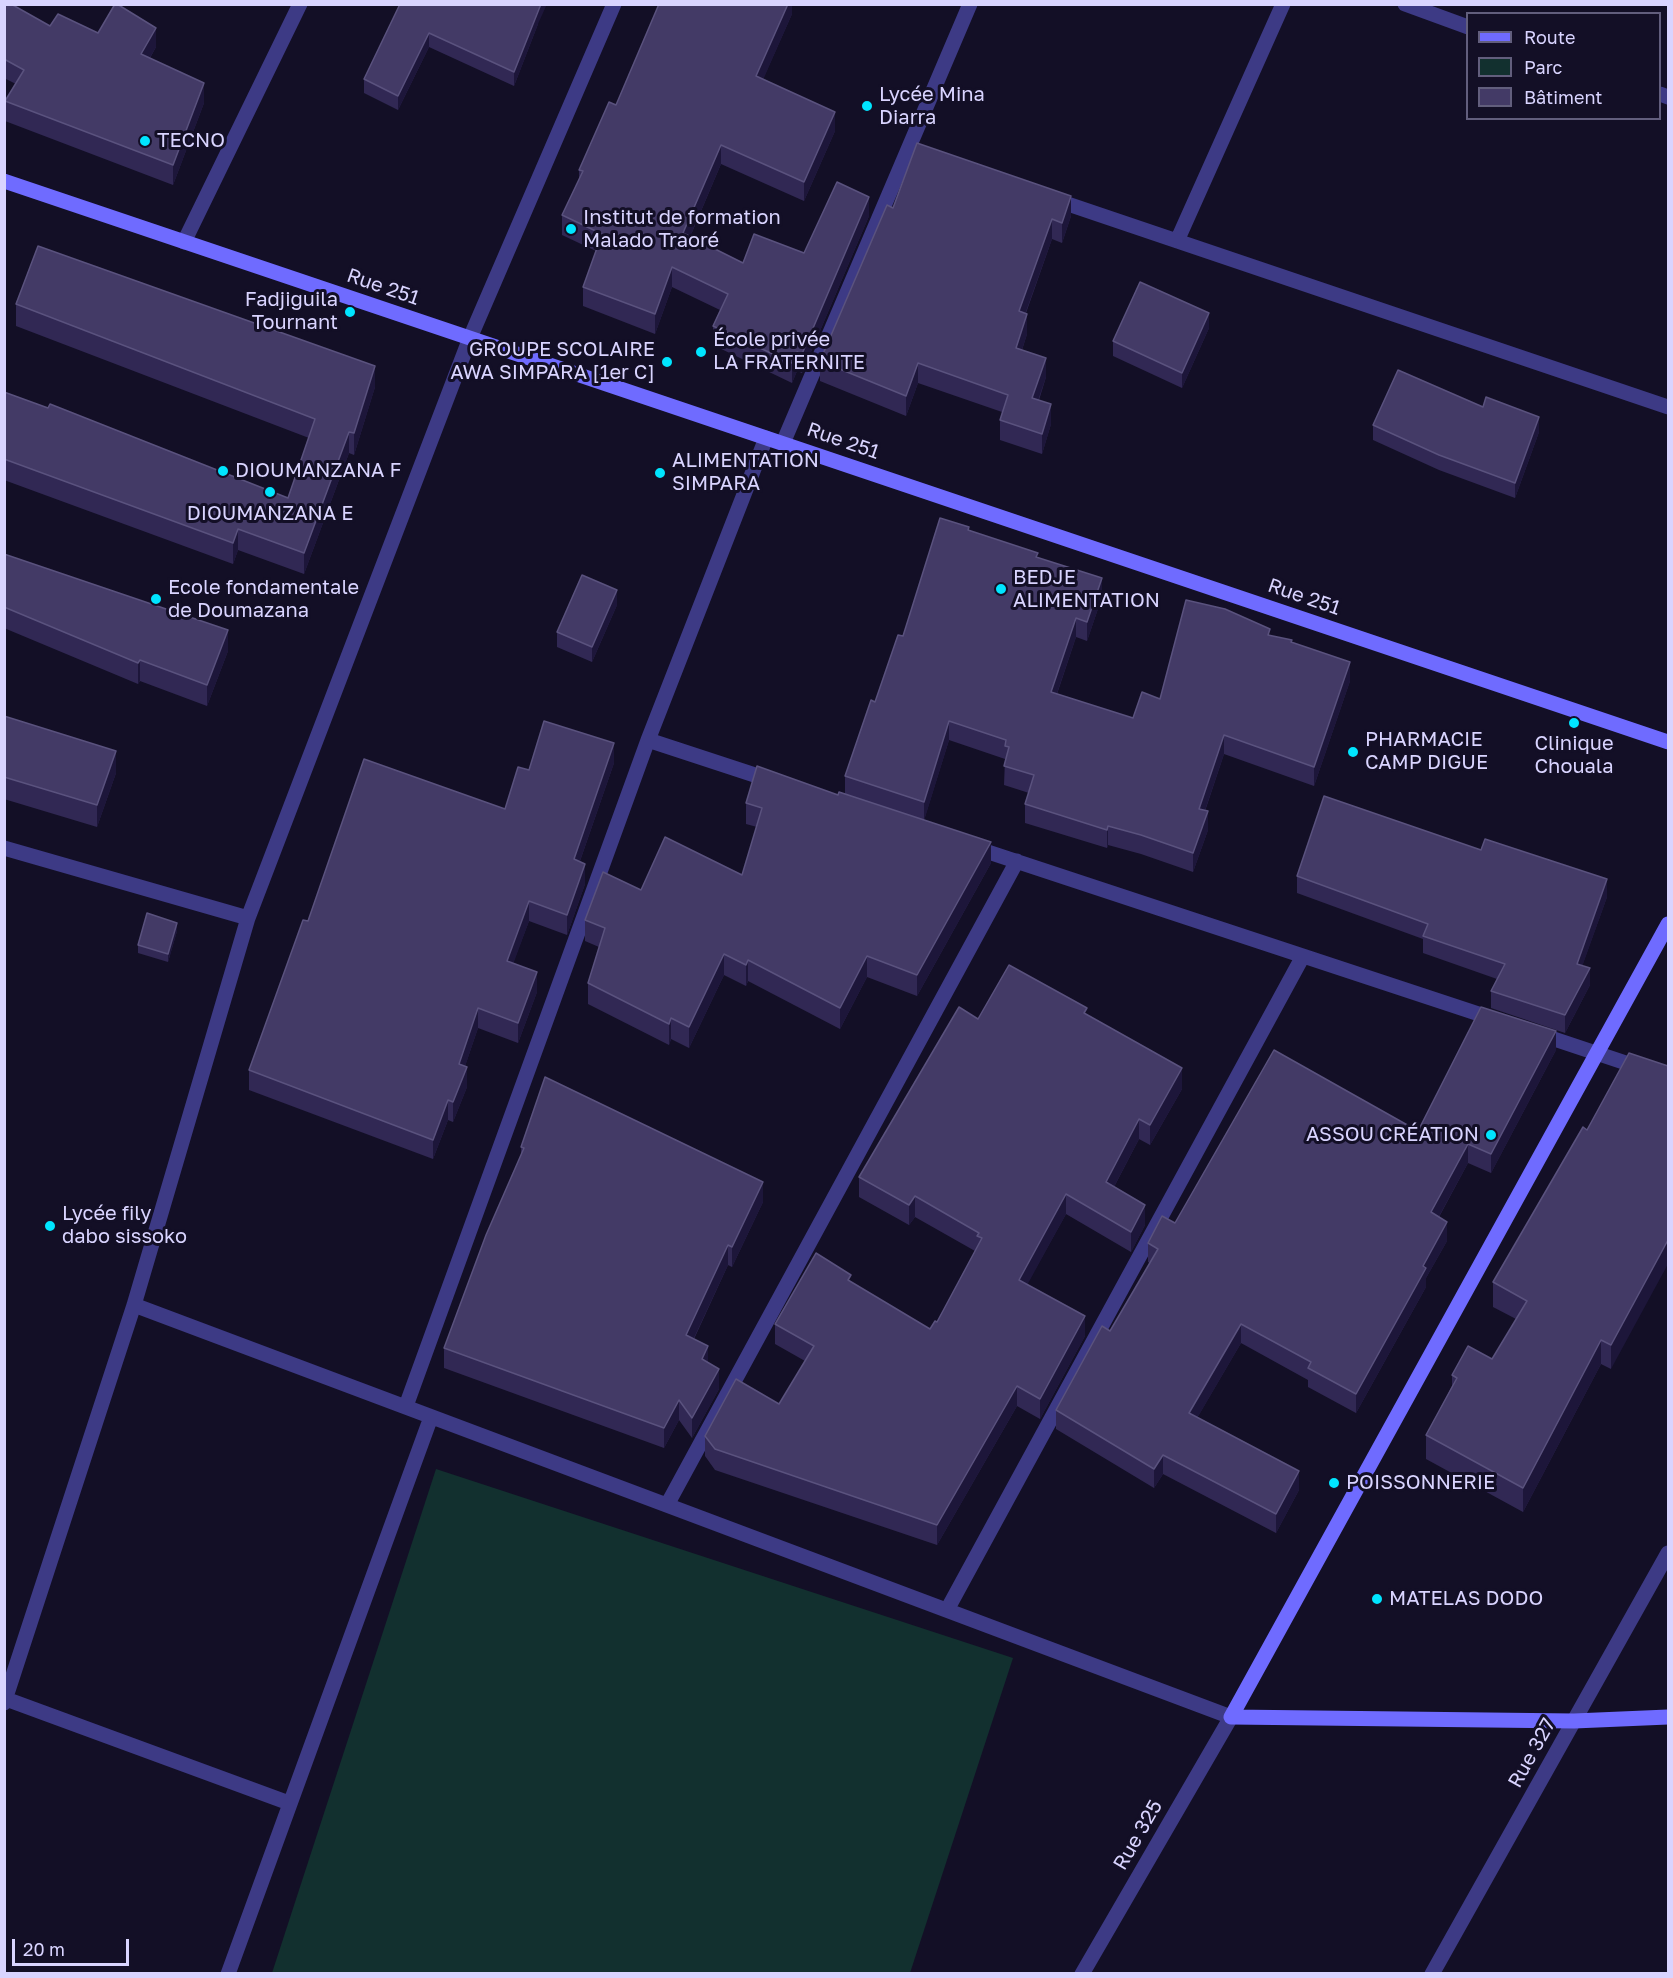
<!DOCTYPE html>
<meta charset="utf-8">
<style>
body{margin:0}
#map{position:relative;width:1673px;height:1978px;overflow:hidden;background:#130f26;font-family:"Golos Text",sans-serif}
canvas{display:block}
.frame{position:absolute;inset:0;border:6px solid #d9d4ff;pointer-events:none}
.legend{position:absolute;left:1466px;top:12px;width:195px;height:108px;box-sizing:border-box;background:#130f26;border:2px solid #625e7d;margin:0;padding:8px 10px;list-style:none;font-size:18px;color:#d9d4ff}
.legend li{display:flex;align-items:center;gap:12px;height:30px}
.legend b{width:30px;border:2px solid #625e7d}
.scale{position:absolute;left:12px;top:1939px;width:117px;height:27px;box-sizing:border-box;border:3px solid #d9d4ff;border-top:0;padding-left:8px;font-size:18px;line-height:21px;white-space:nowrap;color:#d9d4ff;-webkit-text-stroke:4px #130f26;paint-order:stroke}
</style>
<div id="map">
<canvas width="1673" height="1978"></canvas>
<div class="frame"></div>
<ul class="legend">
<li><b style="height:8px;background:#6f6bff"></b>Route</li>
<li><b style="height:16px;background:#12302f"></b>Parc</li>
<li><b style="height:16px;background:#433a66"></b>Bâtiment</li>
</ul>
<div class="scale">20 m</div>
</div>
<script>
const ctx = document.querySelector('canvas').getContext('2d');
ctx.lineJoin = 'round';
function fill(path, color) { ctx.fillStyle = color; ctx.fill(path, 'evenodd'); }
const toPath = rows => new Path2D(rows.map(r => 'M' + r).join(''));
function stroke(path, color, width, dash) { ctx.strokeStyle = color; ctx.lineWidth = width; ctx.lineCap = dash ? 'butt' : 'round'; ctx.setLineDash(dash || []); ctx.stroke(path); }
function drawText(font, color, halo, rows, align = 'center') {
  ctx.font = font + ' "Golos Text",sans-serif'; ctx.lineWidth = 6; ctx.setLineDash([]); ctx.textBaseline = 'middle'; ctx.strokeStyle = halo; ctx.fillStyle = color; for (const [text, x, y, turn = 0] of rows) {
    ctx.save(); ctx.translate(x, y); ctx.rotate((+turn || 0) * Math.PI / 180); ctx.textAlign = isNaN(turn) ? turn : align; if (halo) ctx.strokeText(text, 0, 0); ctx.fillText(text, 0, 0); ctx.restore();
  }
}
fill(toPath([
 [436,1469,1013,1658,910,1973,272,1973]
]), '#12302f');
stroke(toPath([
 [1405,4,1468,27],
 [1660,94,1668,97],
 [1053,199,1668,407],
 [1177,241,1283,4],
 [184,242,300,4],
 [783,443,970,4],
 [648,740,773,781],
 [973,847,1497,1020],
 [4,848,248,918],
 [1536,1033,1668,1077],
 [134,1305,1231,1717,1082,1974],
 [406,1406,648,740,766,438],
 [667,1505,1017,861],
 [947,1610,1303,956],
 [6,1699,289,1803],
 [4,1703,134,1305,248,918,470,338,614,4],
 [228,1974,431,1417],
 [1432,1974,1668,1553]
]), '#3d3a85', 15);
stroke(toPath([
 [4,181,1668,742],
 [1668,924,1231,1717,1574,1721,1668,1717]
]), '#6f6bff', 15);
fill(toPath([
 [4,4,50,26,98,33,156,47,150,58,204,103,173,185,5,121,5,101,16,84,4,78],
 [400,4,538,24,514,86,429,47,398,110,364,93,364,79],
 [792,4,792,14,763,79,835,131,804,201,721,164,690,237,743,263,804,253,869,216,802,373,797,371,792,383,713,345,713,326,720,310,672,287,655,334,583,306,583,287,596,251,562,235,562,215,579,179,579,170,616,105],
 [893,208,1071,216,1062,243,1052,239,1026,313,1027,334,1022,350,1046,377,1039,400,1051,424,1042,454,1000,440,1000,420,1002,412,918,383,906,416,820,381,820,361],
 [16,304,375,387,354,455,349,453,304,574,238,550,233,564,4,480,4,392,288,498,309,438,16,326],
 [1209,328,1182,388,1113,356,1113,341],
 [1373,425,1539,432,1515,498,1439,470,1373,440],
 [969,531,1038,557,1102,597,1087,641,1076,637,1057,694,1133,718,1160,699,1270,636,1292,643,1350,681,1314,786,1224,754,1205,811,1208,830,1193,872,1141,854,1108,845,1107,848,1025,823,1025,804,1029,793,1004,785,1005,759,949,740,924,820,991,863,917,996,867,977,840,1029,748,981,746,986,724,975,689,1048,671,1039,669,1045,588,1004,588,983,599,947,585,941,585,920,641,890,742,875,757,827,746,824,746,803,845,794,845,776,903,636],
 [4,554,228,651,207,706,140,681,138,684,4,628],
 [617,605,592,662,557,647,557,632],
 [4,716,116,773,97,827,4,799],
 [614,763,580,861,585,884,567,935,529,921,513,963,537,992,518,1043,478,1028,465,1066,467,1087,453,1122,448,1120,433,1159,249,1090,249,1070,308,921,505,809,529,770],
 [1297,876,1607,897,1582,966,1590,985,1565,1033,1491,1008,1491,991,1497,979,1423,953,1423,939,1297,893],
 [177,931,168,962,138,953,138,945],
 [1087,1014,1182,1089,1150,1145,1139,1139,1114,1187,1145,1225,1131,1252,1066,1214,1027,1284,1085,1336,1040,1419,1017,1406,937,1545,715,1470,705,1456,705,1436,779,1404,805,1361,775,1344,775,1324,851,1282,930,1329,937,1322,975,1251,915,1217,909,1225,859,1197,859,1177,978,1019],
 [1556,1050,1491,1173,1468,1163,1439,1217,1447,1241,1426,1278,1426,1287,1356,1413,1308,1387,1308,1380,1241,1343,1197,1418,1299,1490,1276,1533,1163,1474,1154,1488,1056,1429,1056,1410,1110,1331,1150,1263,1148,1262,1148,1243,1175,1223,1418,1131],
 [1629,1053,1611,1369,1601,1364,1523,1512,1426,1459,1426,1435,1452,1386,1452,1375,1492,1359,1516,1319,1493,1307,1493,1282,1587,1130],
 [521,1147,763,1202,732,1267,728,1265,694,1339,708,1363,719,1389,692,1438,679,1420,664,1448,444,1368,444,1348,521,1155]
]), '#312854');
fill(toPath([
 [541,4,547,4,538,24,514,86,514,72],
 [788,4,792,4,792,14,756,96,756,76],
 [156,28,156,47,141,73,141,54],
 [429,33,429,47,398,110,398,96],
 [204,83,204,103,173,185,173,165],
 [835,112,835,131,804,201,804,182],
 [721,145,721,164,683,253,683,233],
 [1071,196,1071,216,1062,243,1062,223],
 [869,197,869,216,802,373,802,354],
 [1052,219,1052,239,1019,331,1019,311],
 [672,267,672,287,655,334,655,314],
 [1209,313,1209,328,1182,388,1182,373],
 [1027,314,1027,334,1016,368,1016,348],
 [797,352,797,371,792,383,792,363],
 [1046,358,1046,377,1032,418,1032,398],
 [918,363,918,383,906,416,906,396],
 [375,366,375,387,354,455,354,433],
 [1051,404,1051,424,1042,454,1042,434],
 [1539,417,1539,432,1515,498,1515,483],
 [349,432,349,453,304,574,304,553],
 [238,529,238,550,233,564,233,543],
 [1102,578,1102,597,1087,641,1087,622],
 [617,590,617,605,592,662,592,647],
 [1076,618,1076,637,1051,711,1051,692],
 [228,630,228,651,207,706,207,685],
 [140,660,140,681,138,684,138,663],
 [1350,662,1350,681,1314,786,1314,767],
 [949,721,949,740,924,821,924,802],
 [1224,735,1224,754,1199,828,1199,809],
 [614,743,614,763,574,878,574,859],
 [116,751,116,773,97,827,97,805],
 [1208,811,1208,830,1193,872,1193,853],
 [1108,826,1108,845,1107,848,1107,830],
 [991,842,991,863,917,996,917,975],
 [585,864,585,884,567,935,567,915],
 [1607,879,1607,897,1577,981,1577,964],
 [529,901,529,921,507,981,507,961],
 [177,923,177,931,168,962,168,954],
 [724,954,724,975,689,1048,689,1027],
 [867,956,867,977,840,1029,840,1008],
 [748,960,748,981,746,986,746,965],
 [1590,968,1590,985,1565,1033,1565,1015],
 [537,972,537,992,518,1043,518,1023],
 [478,1008,478,1028,459,1084,459,1064],
 [671,1018,671,1039,669,1045,669,1024],
 [1556,1031,1556,1050,1491,1173,1491,1154],
 [467,1067,467,1087,453,1122,453,1102],
 [1182,1068,1182,1089,1150,1145,1150,1125],
 [448,1100,448,1120,433,1159,433,1140],
 [1139,1119,1139,1139,1106,1202,1106,1182],
 [1468,1144,1468,1163,1431,1231,1431,1212],
 [763,1182,763,1202,732,1267,732,1247],
 [1066,1194,1066,1214,1019,1300,1019,1280],
 [915,1196,915,1217,909,1225,909,1205],
 [1145,1205,1145,1225,1131,1252,1131,1232],
 [1447,1222,1447,1241,1426,1278,1426,1287,1356,1413,1356,1394,1423,1266],
 [1668,1240,1668,1264,1611,1369,1611,1345],
 [728,1245,728,1265,686,1355,686,1335],
 [1085,1316,1085,1336,1040,1419,1040,1399],
 [1241,1324,1241,1343,1189,1432,1189,1413],
 [1601,1340,1601,1364,1523,1512,1523,1488],
 [708,1346,708,1366,702,1359],
 [719,1369,719,1389,692,1438,692,1418],
 [1017,1386,1017,1406,937,1545,937,1525],
 [679,1400,679,1420,664,1448,664,1428],
 [1163,1455,1163,1474,1154,1488,1154,1469],
 [1299,1471,1299,1490,1276,1533,1276,1514]
]), '#1d163a');
const building = toPath([
 [4,4,11,4,50,26,58,14,98,33,115,4,117,4,156,28,141,54,204,83,173,165,5,101,24,70,4,59,4,4],
 [400,4,541,4,514,72,429,33,398,96,364,79,400,4],
 [659,4,788,4,756,76,835,112,804,182,721,145,683,233,743,263,754,234,804,253,837,182,869,197,802,354,797,352,792,363,713,326,728,294,672,267,655,314,583,287,602,234,562,215,583,171,579,170,609,102,616,105,659,4],
 [917,143,1071,196,1062,223,1052,219,1019,311,1027,314,1016,348,1046,358,1032,398,1051,404,1042,434,1000,420,1008,395,918,363,906,396,820,361,887,205,893,208,917,143],
 [38,246,375,366,354,433,349,432,304,553,238,529,233,543,4,459,4,392,48,408,50,404,288,498,315,419,16,304,38,246],
 [1140,282,1209,313,1182,373,1113,341,1140,282],
 [1398,370,1483,407,1486,397,1539,417,1515,483,1439,455,1373,425,1398,370],
 [940,518,969,527,968,530,1038,553,1036,557,1102,578,1087,622,1076,618,1051,692,1133,718,1142,692,1160,699,1186,600,1225,609,1270,629,1268,635,1292,640,1291,642,1350,662,1314,767,1224,735,1199,809,1208,811,1193,853,1141,835,1108,826,1107,830,1025,804,1034,775,1004,766,1009,747,1005,746,1006,740,949,721,924,802,845,776,871,700,875,702,898,635,903,636,940,518],
 [4,554,228,630,207,685,140,660,138,663,4,607,4,554],
 [582,575,617,590,592,647,557,632,582,575],
 [4,716,116,751,97,805,4,777,4,716],
 [544,721,614,743,574,859,585,864,567,915,529,901,507,961,537,972,518,1023,478,1008,459,1064,467,1067,453,1102,448,1100,433,1140,249,1070,303,920,308,921,364,759,505,809,518,767,529,770,544,721],
 [757,766,838,795,839,792,991,842,917,975,867,956,840,1008,748,960,746,965,724,954,689,1027,671,1018,669,1024,588,983,605,928,585,920,603,872,641,890,665,837,742,875,762,808,746,803,757,766],
 [1324,796,1481,850,1485,839,1607,879,1577,964,1590,968,1565,1015,1491,991,1505,964,1423,936,1428,924,1297,876,1324,796],
 [147,913,177,923,168,954,138,945,147,913],
 [1009,965,1087,1008,1084,1013,1182,1068,1150,1125,1139,1119,1106,1182,1145,1205,1131,1232,1066,1194,1019,1280,1085,1316,1040,1399,1017,1386,937,1525,715,1449,705,1436,736,1379,779,1404,814,1346,775,1324,816,1253,851,1275,848,1280,930,1329,935,1321,937,1322,982,1238,977,1236,979,1233,915,1196,909,1205,859,1177,959,1007,978,1019,1009,965],
 [1481,1007,1556,1031,1491,1154,1468,1144,1431,1212,1447,1222,1423,1266,1426,1268,1356,1394,1308,1368,1311,1362,1241,1324,1189,1413,1299,1471,1276,1514,1163,1455,1154,1469,1056,1410,1102,1326,1110,1331,1158,1249,1148,1243,1162,1216,1175,1223,1274,1050,1418,1131,1481,1007],
 [1629,1053,1668,1066,1668,1240,1611,1345,1601,1340,1523,1488,1426,1435,1457,1378,1452,1375,1468,1346,1492,1359,1527,1301,1493,1282,1583,1127,1587,1130,1629,1053],
 [545,1077,763,1182,732,1247,728,1245,686,1335,708,1346,702,1359,719,1369,692,1418,679,1400,664,1428,444,1348,486,1235,524,1148,521,1147,545,1077]
]);
fill(building, '#433a66');
stroke(building, '#5a527e', 1.5);
for (const [x, y, r, color] of [
 [867,106,6,"#00e5ff"],
 [145,141,6,"#00e5ff"],
 [571,229,6,"#00e5ff"],
 [350,312,6,"#00e5ff"],
 [701,352,6,"#00e5ff"],
 [667,362,6,"#00e5ff"],
 [223,471,6,"#00e5ff"],
 [660,473,6,"#00e5ff"],
 [270,492,6,"#00e5ff"],
 [1001,589,6,"#00e5ff"],
 [156,599,6,"#00e5ff"],
 [1574,723,6,"#00e5ff"],
 [1353,752,6,"#00e5ff"],
 [1491,1135,6,"#00e5ff"],
 [50,1226,6,"#00e5ff"],
 [1334,1483,6,"#00e5ff"],
 [1377,1599,6,"#00e5ff"]
]) { const dot = new Path2D(); dot.arc(x, y, r, 0, 2 * Math.PI); ctx.fillStyle = color; ctx.fill(dot); stroke(dot, '#130f26', 2); }
drawText('20px', '#d9d4ff', '#130f26', [
 ["Lycée Mina",879,95],
 ["Diarra",879,118],
 ["TECNO",157,141],
 ["Institut de formation",583,218],
 ["Malado Traoré",583,241],
 ["Fadjiguila",338,300,"right"],
 ["Tournant",338,323,"right"],
 ["École privée",713,340],
 ["LA FRATERNITE",713,363],
 ["GROUPE SCOLAIRE",655,350,"right"],
 ["AWA SIMPARA [1er C]",655,373,"right"],
 ["ALIMENTATION",672,461],
 ["SIMPARA",672,484],
 ["DIOUMANZANA F",235,471],
 ["DIOUMANZANA E",270,514,"center"],
 ["BEDJE",1013,578],
 ["ALIMENTATION",1013,601],
 ["Ecole fondamentale",168,588],
 ["de Doumazana",168,611],
 ["PHARMACIE",1365,740],
 ["CAMP DIGUE",1365,763],
 ["Clinique",1574,744,"center"],
 ["Chouala",1574,767,"center"],
 ["ASSOU CRÉATION",1479,1135,"right"],
 ["Lycée fily",62,1214],
 ["dabo sissoko",62,1237],
 ["POISSONNERIE",1346,1483],
 ["MATELAS DODO",1389,1599]
], 'left');
drawText('20px', '#d9d4ff', '#130f26', [
 ["Rue 251",383,287,19],
 ["Rue 251",843,441,19],
 ["Rue 251",1304,597,19],
 ["Rue 327",1532,1753,-61],
 ["Rue 325",1138,1835,-60]
]);
</script>
